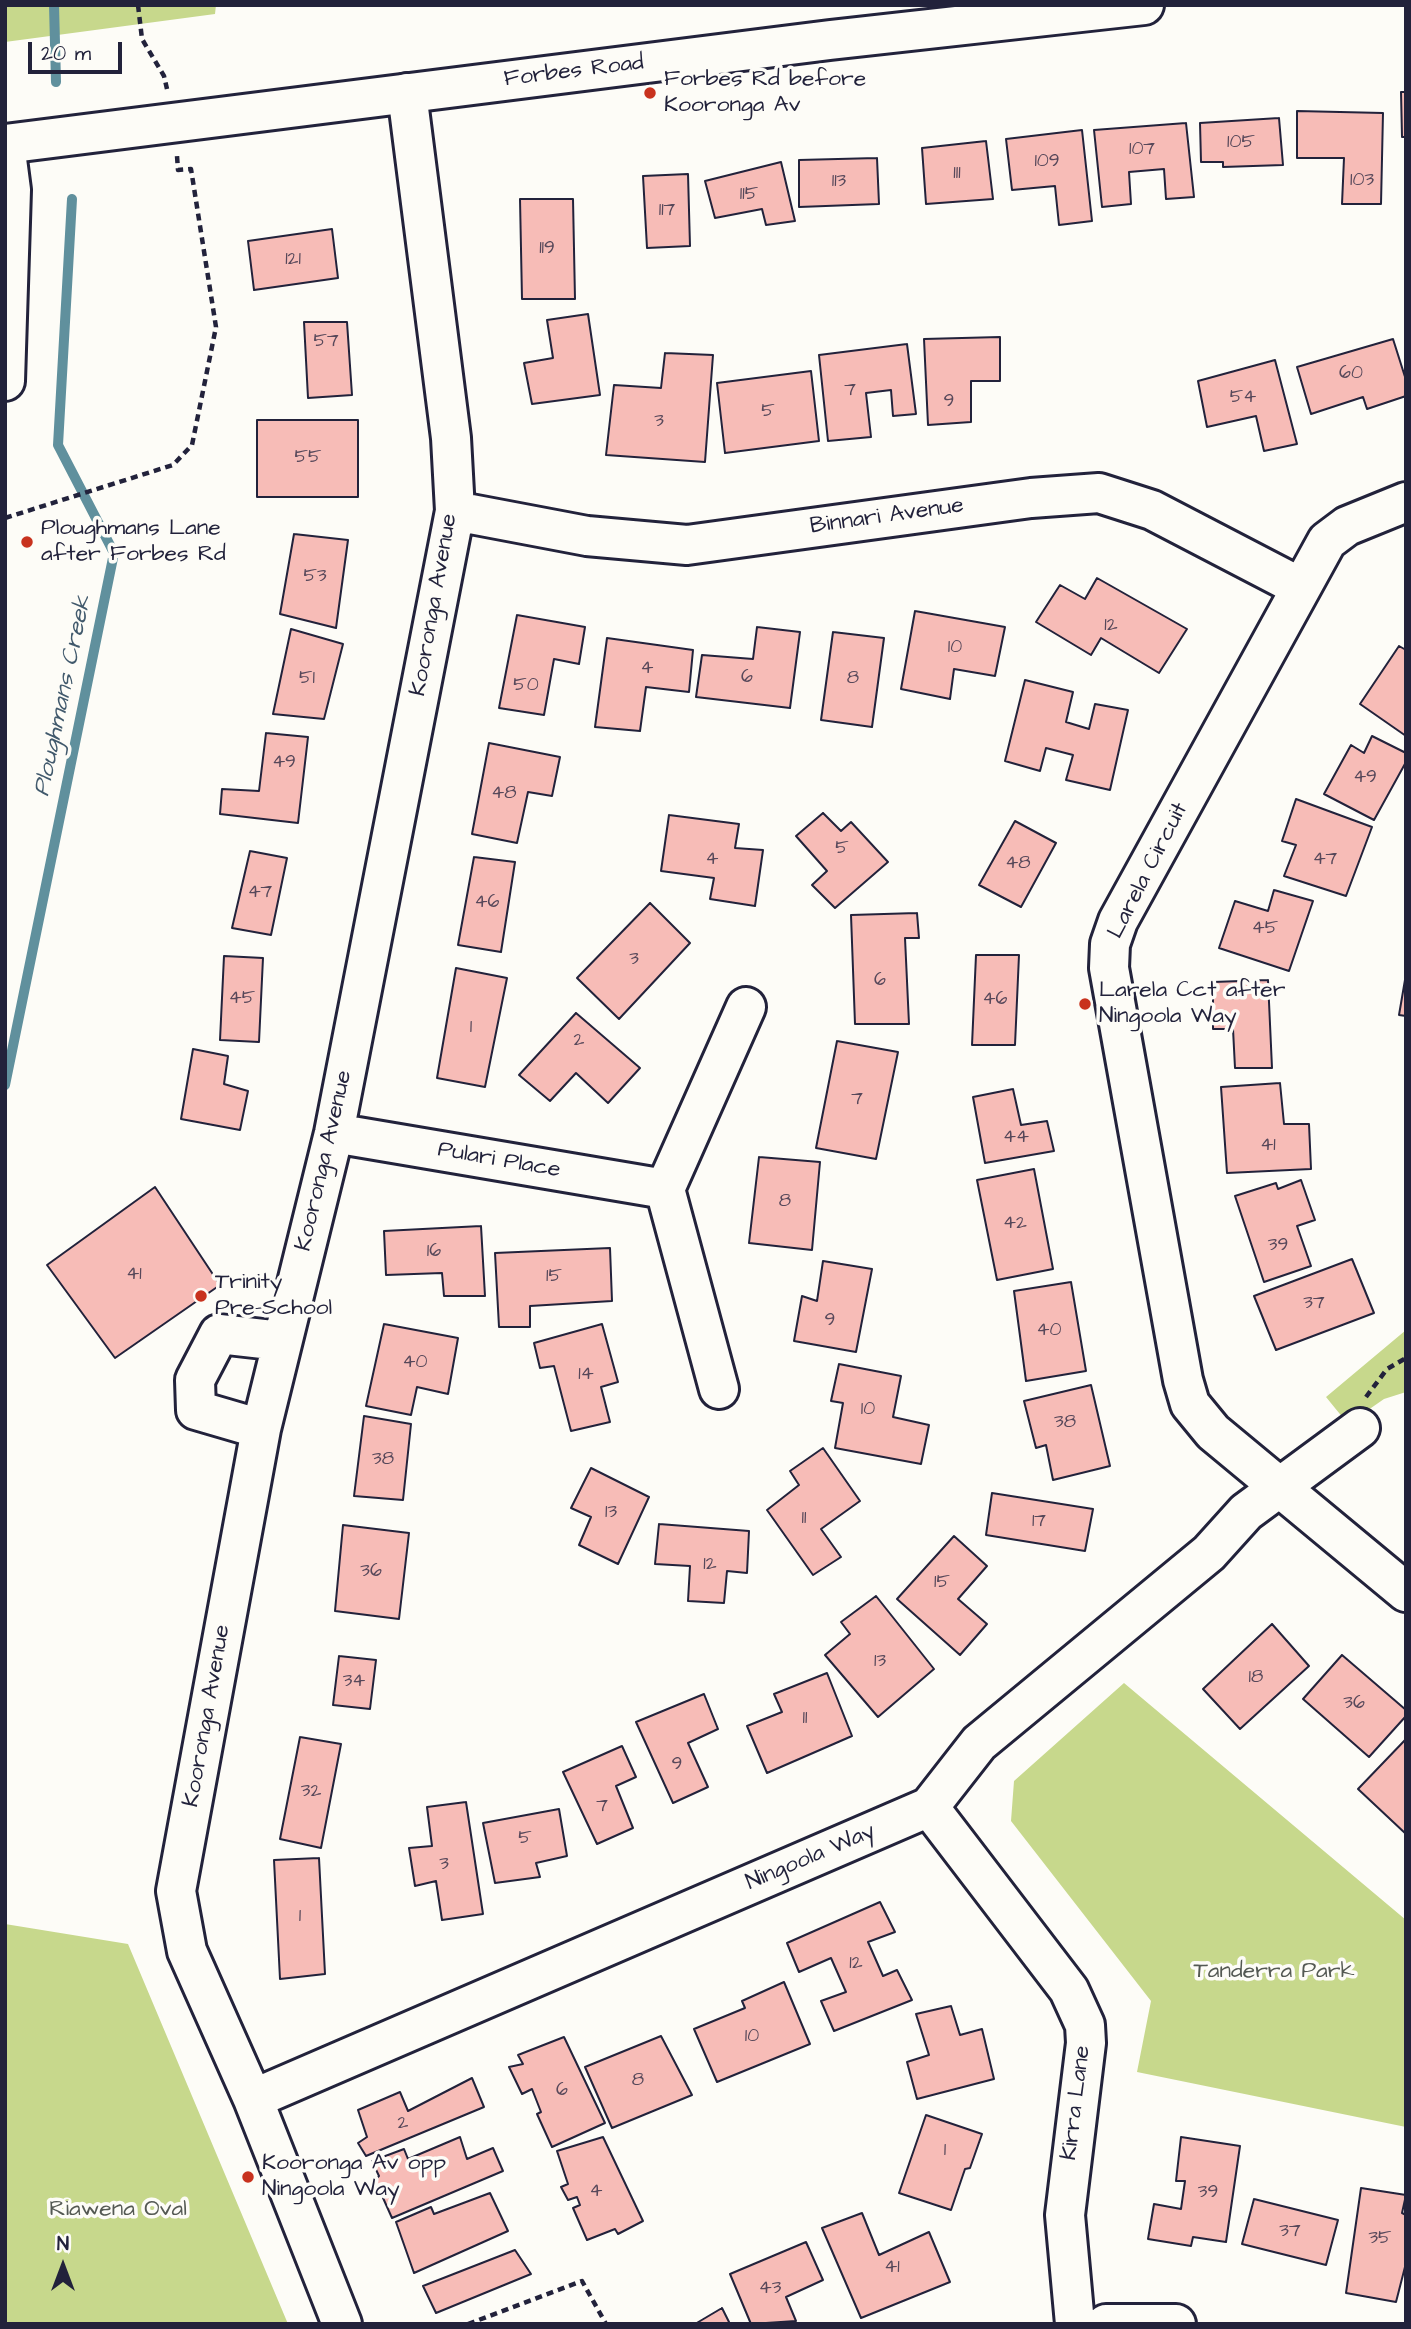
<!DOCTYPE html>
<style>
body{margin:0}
#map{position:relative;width:1411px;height:2329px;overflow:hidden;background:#fdfcf7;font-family:"Architects Daughter",sans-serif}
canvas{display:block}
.frame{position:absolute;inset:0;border:7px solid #22223b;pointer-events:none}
.north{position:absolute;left:28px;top:2231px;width:70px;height:70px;-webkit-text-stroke:5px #fdfcf7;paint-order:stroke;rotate:0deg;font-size:19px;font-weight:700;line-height:28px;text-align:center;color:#22223b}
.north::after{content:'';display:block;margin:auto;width:24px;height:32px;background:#22223b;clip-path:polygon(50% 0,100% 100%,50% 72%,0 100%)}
.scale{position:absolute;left:28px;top:42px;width:94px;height:32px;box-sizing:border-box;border:4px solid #22223b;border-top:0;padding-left:9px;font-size:21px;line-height:24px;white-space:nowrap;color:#22223b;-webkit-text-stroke:5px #fdfcf7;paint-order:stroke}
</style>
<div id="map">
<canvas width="1411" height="2329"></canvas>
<div class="frame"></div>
<div class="north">N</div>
<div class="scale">20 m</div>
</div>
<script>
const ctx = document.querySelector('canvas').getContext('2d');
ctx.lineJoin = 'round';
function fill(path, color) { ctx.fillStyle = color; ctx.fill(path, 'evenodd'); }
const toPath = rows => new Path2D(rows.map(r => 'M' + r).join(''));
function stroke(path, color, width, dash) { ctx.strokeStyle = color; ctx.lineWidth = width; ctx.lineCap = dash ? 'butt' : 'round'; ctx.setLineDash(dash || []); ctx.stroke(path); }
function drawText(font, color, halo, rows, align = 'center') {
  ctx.font = font + ' "Architects Daughter",sans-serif'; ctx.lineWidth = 7; ctx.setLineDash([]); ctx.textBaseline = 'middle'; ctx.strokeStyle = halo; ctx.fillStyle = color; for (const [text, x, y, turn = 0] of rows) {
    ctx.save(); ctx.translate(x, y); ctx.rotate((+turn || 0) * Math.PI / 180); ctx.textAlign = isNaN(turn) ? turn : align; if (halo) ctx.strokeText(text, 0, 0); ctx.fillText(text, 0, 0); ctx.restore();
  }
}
fill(toPath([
 [5,5,216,5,215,14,5,42],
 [1406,1330,1406,1392,1384,1399,1348,1424,1326,1397],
 [1124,1683,1406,1920,1406,2127,1137,2072,1151,2001,1011,1821,1014,1781],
 [5,1924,128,1944,288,2324,5,2324]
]), '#c7d88c');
stroke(toPath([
 [54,5,56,82],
 [5,1085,114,553,58,445,72,199]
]), '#60909d', 10);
const building = toPath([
 [1401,92,1406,92,1406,137,1402,137,1401,92],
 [1297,111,1383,113,1381,204,1342,204,1344,158,1297,158,1297,111],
 [1279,118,1283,165,1223,167,1223,162,1201,162,1200,123,1279,118],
 [1186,123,1194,197,1166,199,1164,169,1129,172,1131,204,1102,207,1094,130,1186,123],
 [1082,130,1092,221,1059,225,1055,186,1012,190,1006,139,1082,130],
 [986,141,993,199,926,204,922,148,986,141],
 [877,158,879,204,799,207,799,160,877,158],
 [781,162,795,221,766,225,762,209,715,218,705,181,781,162],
 [688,174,690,246,647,248,643,176,688,174],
 [520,199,573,199,575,299,522,299,520,199],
 [332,229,338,278,254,290,248,241,332,229],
 [588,314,600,395,532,404,524,363,553,358,547,320,588,314],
 [304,322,347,322,352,395,308,398,304,322],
 [1000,337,1000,381,971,381,971,422,928,425,924,339,1000,337],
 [1393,339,1406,380,1406,396,1367,409,1363,397,1311,414,1297,367,1393,339],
 [907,344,916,414,893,416,891,390,866,393,871,437,828,441,819,355,907,344],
 [665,353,713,355,705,462,606,455,614,385,661,388,665,353],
 [1275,360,1297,444,1264,451,1256,416,1207,427,1198,381,1275,360],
 [811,371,819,441,725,453,717,383,811,371],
 [257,420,358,420,358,497,257,497,257,420],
 [294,534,348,540,336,628,280,614,294,534],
 [1097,578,1187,629,1159,673,1101,638,1091,655,1036,622,1060,585,1085,599,1097,578],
 [915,611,1005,627,995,676,954,669,950,699,901,689,915,611],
 [517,615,585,627,579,664,554,659,544,715,499,708,517,615],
 [757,627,800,632,790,708,696,697,702,655,753,659,757,627],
 [291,629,343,644,324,719,273,714,291,629],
 [833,632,884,638,872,727,821,720,833,632],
 [607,638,693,650,689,692,646,687,640,731,595,727,607,638],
 [1399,646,1406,650,1406,736,1360,704,1399,646],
 [1025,680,1073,692,1066,722,1089,729,1095,704,1128,710,1110,790,1066,780,1073,755,1046,748,1040,771,1005,761,1025,680],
 [266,733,308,737,298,823,220,814,222,789,259,791,266,733],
 [1372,736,1406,753,1406,762,1374,820,1324,794,1351,745,1364,753,1372,736],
 [489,743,560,757,552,796,528,792,517,843,472,834,489,743],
 [1296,799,1372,827,1346,896,1284,876,1296,845,1282,841,1296,799],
 [823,813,841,831,851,822,888,862,835,908,812,885,827,871,796,836,823,813],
 [669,815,739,824,735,848,763,850,755,906,710,899,714,878,661,871,669,815],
 [1015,821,1056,843,1021,907,979,885,1015,821],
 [250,851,287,858,271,935,232,928,250,851],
 [474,857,515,862,501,952,458,945,474,857],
 [1274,890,1313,901,1289,971,1219,948,1235,901,1268,911,1274,890],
 [650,903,690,943,619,1019,577,978,650,903],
 [917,913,919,938,905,938,909,1024,855,1024,851,915,917,913],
 [976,955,1019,955,1015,1045,972,1045,976,955],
 [224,956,263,958,259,1042,220,1040,224,956],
 [456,968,507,978,485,1087,437,1078,456,968],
 [1406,974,1406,1016,1399,1015,1406,974],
 [1268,980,1272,1068,1235,1068,1233,1029,1213,1029,1213,982,1268,980],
 [576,1013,640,1068,608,1103,576,1073,550,1101,519,1075,576,1013],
 [837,1041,898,1052,876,1159,816,1148,837,1041],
 [193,1049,228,1056,224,1084,248,1091,240,1130,181,1119,193,1049],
 [1280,1083,1284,1124,1309,1124,1311,1169,1227,1173,1221,1087,1280,1083],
 [1013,1089,1021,1125,1047,1121,1054,1151,985,1163,973,1097,1013,1089],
 [759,1157,820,1162,812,1250,749,1243,759,1157],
 [1034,1169,1053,1269,997,1280,977,1180,1034,1169],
 [1301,1180,1315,1220,1297,1226,1311,1266,1264,1282,1235,1196,1276,1183,1278,1189,1301,1180],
 [155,1187,220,1285,115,1358,47,1265,155,1187],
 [481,1226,485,1296,444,1296,442,1273,386,1275,384,1231,481,1226],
 [610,1248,612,1301,530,1306,530,1327,499,1327,495,1253,610,1248],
 [1352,1259,1374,1313,1276,1350,1254,1296,1352,1259],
 [823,1261,872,1269,856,1352,794,1341,802,1296,817,1301,823,1261],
 [1071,1282,1086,1371,1026,1381,1014,1291,1071,1282],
 [384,1324,458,1338,448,1394,417,1387,411,1415,366,1406,384,1324],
 [602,1324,618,1382,601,1387,610,1422,571,1431,554,1366,540,1368,534,1343,602,1324],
 [839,1364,901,1376,893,1417,929,1425,921,1464,835,1448,843,1403,831,1401,839,1364],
 [1091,1385,1110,1466,1053,1480,1046,1445,1036,1448,1024,1401,1091,1385],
 [364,1416,411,1424,403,1500,354,1496,364,1416],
 [823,1448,860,1501,821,1529,841,1557,813,1575,767,1510,799,1485,790,1471,823,1448],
 [591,1468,649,1497,618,1564,579,1545,591,1517,571,1508,591,1468],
 [992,1493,1093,1509,1085,1551,986,1535,992,1493],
 [659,1524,749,1531,747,1573,727,1571,724,1603,688,1601,690,1566,655,1564,659,1524],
 [343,1525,409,1533,399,1619,335,1611,343,1525],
 [954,1536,987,1566,958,1599,987,1624,960,1655,897,1599,954,1536],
 [876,1596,934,1669,878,1717,825,1655,850,1634,841,1622,876,1596],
 [1272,1624,1309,1666,1240,1729,1203,1689,1272,1624],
 [1342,1655,1406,1710,1406,1716,1369,1757,1303,1699,1342,1655],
 [339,1656,376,1660,370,1709,333,1705,339,1656],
 [827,1673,852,1736,767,1773,747,1726,782,1712,774,1694,827,1673],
 [704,1694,718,1729,688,1743,708,1787,673,1803,636,1722,704,1694],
 [300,1737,341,1744,321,1848,280,1839,300,1737],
 [1406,1739,1406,1834,1358,1789,1406,1739],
 [622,1746,636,1777,616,1786,633,1828,597,1844,563,1772,622,1746],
 [466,1802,483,1914,442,1920,436,1881,415,1886,409,1848,432,1846,427,1807,466,1802],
 [559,1809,567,1856,536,1863,540,1877,495,1883,483,1823,559,1809],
 [319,1858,325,1974,280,1979,274,1860,319,1858],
 [880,1902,895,1932,868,1942,883,1976,897,1970,912,2000,834,2031,821,2001,846,1992,831,1958,799,1972,787,1943,880,1902],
 [784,1982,810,2044,717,2082,694,2029,745,2008,742,2001,784,1982],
 [951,2006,960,2035,982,2029,994,2079,917,2099,907,2062,929,2055,916,2014,951,2006],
 [661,2036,692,2095,612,2128,585,2067,661,2036],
 [564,2037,605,2123,552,2147,537,2114,541,2112,532,2089,522,2094,509,2067,523,2064,518,2055,564,2037],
 [472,2078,484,2107,366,2156,358,2143,367,2137,358,2110,400,2092,408,2111,472,2078],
 [926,2115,982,2134,970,2168,965,2169,951,2210,899,2193,926,2115],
 [460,2137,467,2159,493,2148,503,2171,392,2218,375,2180,379,2176,372,2161,404,2149,408,2159,460,2137],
 [603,2137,643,2221,618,2234,615,2229,587,2240,573,2208,580,2205,577,2197,568,2200,561,2187,568,2184,557,2151,603,2137],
 [1181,2137,1240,2146,1226,2242,1193,2237,1191,2246,1148,2239,1154,2204,1181,2209,1185,2181,1176,2181,1181,2137],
 [1361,2188,1406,2195,1402,2213,1406,2215,1406,2263,1396,2302,1346,2293,1361,2188],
 [490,2193,508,2231,414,2273,396,2222,431,2207,434,2214,490,2193],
 [1254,2199,1338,2220,1326,2265,1242,2244,1254,2199],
 [862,2213,879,2255,929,2232,950,2282,861,2318,822,2228,862,2213],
 [806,2242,823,2280,786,2297,796,2321,751,2324,730,2274,806,2242],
 [515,2250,531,2274,436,2313,423,2286,515,2250],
 [722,2308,730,2324,695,2324,722,2308]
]);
fill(building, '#f7bcb7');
stroke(building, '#22223b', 2);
const minor = toPath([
 [5,381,11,190,5,144],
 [1406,502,1347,526,1327,541,1118,921,1110,944,1109,968,1183,1380,1190,1404,1213,1432,1406,1592],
 [455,511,587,536,687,545,1031,498,1099,493,1152,510,1300,587],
 [334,1133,665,1189],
 [719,1389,665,1189,746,1007],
 [261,1429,196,1410,195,1380,219,1334,281,1341],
 [929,1807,1069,1990,1085,2025,1086,2043,1065,2215,1075,2324],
 [253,2099,929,1807,979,1743,1209,1553,1246,1512,1360,1428],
 [342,2324,253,2099,187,1951,176,1891,261,1429,334,1133,455,511,451,438,407,93],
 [1106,2324,1176,2324]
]);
const major = toPath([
 [5,144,830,40,1144,5]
]);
stroke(minor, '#22223b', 44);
stroke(major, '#22223b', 44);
stroke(toPath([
 [138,5,142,39,164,76,167,89],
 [5,518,173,465,192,445,216,327,191,169,178,170,177,156],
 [1366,1397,1387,1369,1406,1358],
 [468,2324,582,2281,606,2324]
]), '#22223b', 4.5, [7, 5]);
stroke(minor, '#fdfcf7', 38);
stroke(major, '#fdfcf7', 38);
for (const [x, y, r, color] of [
 [650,93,7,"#c8321e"],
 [27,542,7,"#c8321e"],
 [1085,1004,7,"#c8321e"],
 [201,1296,7,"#c8321e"],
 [248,2177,7,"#c8321e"]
]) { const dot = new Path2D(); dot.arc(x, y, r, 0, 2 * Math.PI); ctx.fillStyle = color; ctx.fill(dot); stroke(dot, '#fdfcf7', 2.5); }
drawText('19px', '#57485a', null, [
 ["105",1241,143],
 ["107",1142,150],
 ["109",1047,162],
 ["111",957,174],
 ["103",1362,181],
 ["113",839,182],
 ["115",749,195],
 ["117",667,211],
 ["119",547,249],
 ["121",293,260],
 ["57",326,342],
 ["60",1351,374],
 ["7",850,391],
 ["54",1243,398],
 ["9",949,402],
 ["5",768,412],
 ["3",659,422],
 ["55",308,458],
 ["53",315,577],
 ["12",1111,626],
 ["10",955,648],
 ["4",647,669],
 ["6",747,678],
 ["51",307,679],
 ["8",853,679],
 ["50",526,686],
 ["49",284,763],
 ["49",1365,778],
 ["48",504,794],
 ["5",842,849],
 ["4",712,860],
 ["47",1325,860],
 ["48",1018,864],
 ["47",260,893],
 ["46",487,903],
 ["45",1265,929],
 ["3",634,960],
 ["6",880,981],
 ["45",242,999],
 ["46",995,1000],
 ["1",471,1028],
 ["2",579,1041],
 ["7",857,1100],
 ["44",1016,1138],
 ["41",1268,1146],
 ["8",785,1202],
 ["42",1015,1224],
 ["39",1278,1246],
 ["16",434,1252],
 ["41",134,1275],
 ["15",554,1277],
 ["37",1314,1304],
 ["9",830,1321],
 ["40",1049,1331],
 ["40",415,1363],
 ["14",586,1375],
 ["10",868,1410],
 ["38",1065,1423],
 ["38",383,1460],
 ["13",611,1513],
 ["11",804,1519],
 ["17",1039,1522],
 ["12",710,1565],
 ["36",371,1572],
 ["15",942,1583],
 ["13",880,1662],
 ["18",1256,1678],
 ["34",354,1682],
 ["36",1354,1704],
 ["11",805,1719],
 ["9",677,1765],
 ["32",311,1792],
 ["7",602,1807],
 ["5",525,1839],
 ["3",444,1865],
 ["1",300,1917],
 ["12",856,1964],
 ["10",752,2037],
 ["8",638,2081],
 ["6",562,2091],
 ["2",403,2124],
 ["1",945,2151],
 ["4",596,2192],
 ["39",1208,2193],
 ["37",1290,2232],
 ["35",1380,2239],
 ["41",892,2268],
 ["43",770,2289]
]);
drawText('23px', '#22223b', '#fdfcf7', [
 ["Forbes Road",574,72,-7],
 ["Binnari Avenue",887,517,-8],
 ["Kooronga Avenue",435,605,-80],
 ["Larela Circuit",1149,871,-63],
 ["Kooronga Avenue",325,1161,-77],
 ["Pulari Place",499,1161,10],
 ["Kooronga Avenue",208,1716,-80],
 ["Ningoola Way",811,1858,-23],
 ["Kirra Lane",1077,2103,-83]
]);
drawText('23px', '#22223b', '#fdfcf7', [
 ["Forbes Rd before",664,80],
 ["Kooronga Av",664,106],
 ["Ploughmans Lane",41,529],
 ["after Forbes Rd",41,555],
 ["Larela Cct after",1099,991],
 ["Ningoola Way",1099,1017],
 ["Trinity",215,1283],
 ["Pre-School",215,1309],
 ["Kooronga Av opp",262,2164],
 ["Ningoola Way",262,2190]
], 'left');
drawText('23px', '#545953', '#fdfcf7', [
 ["Tanderra Park",1274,1972],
 ["Riawena Oval",118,2210]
]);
drawText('italic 24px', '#41596c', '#fdfcf7', [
 ["Ploughmans Creek",64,696,-78]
]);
</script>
